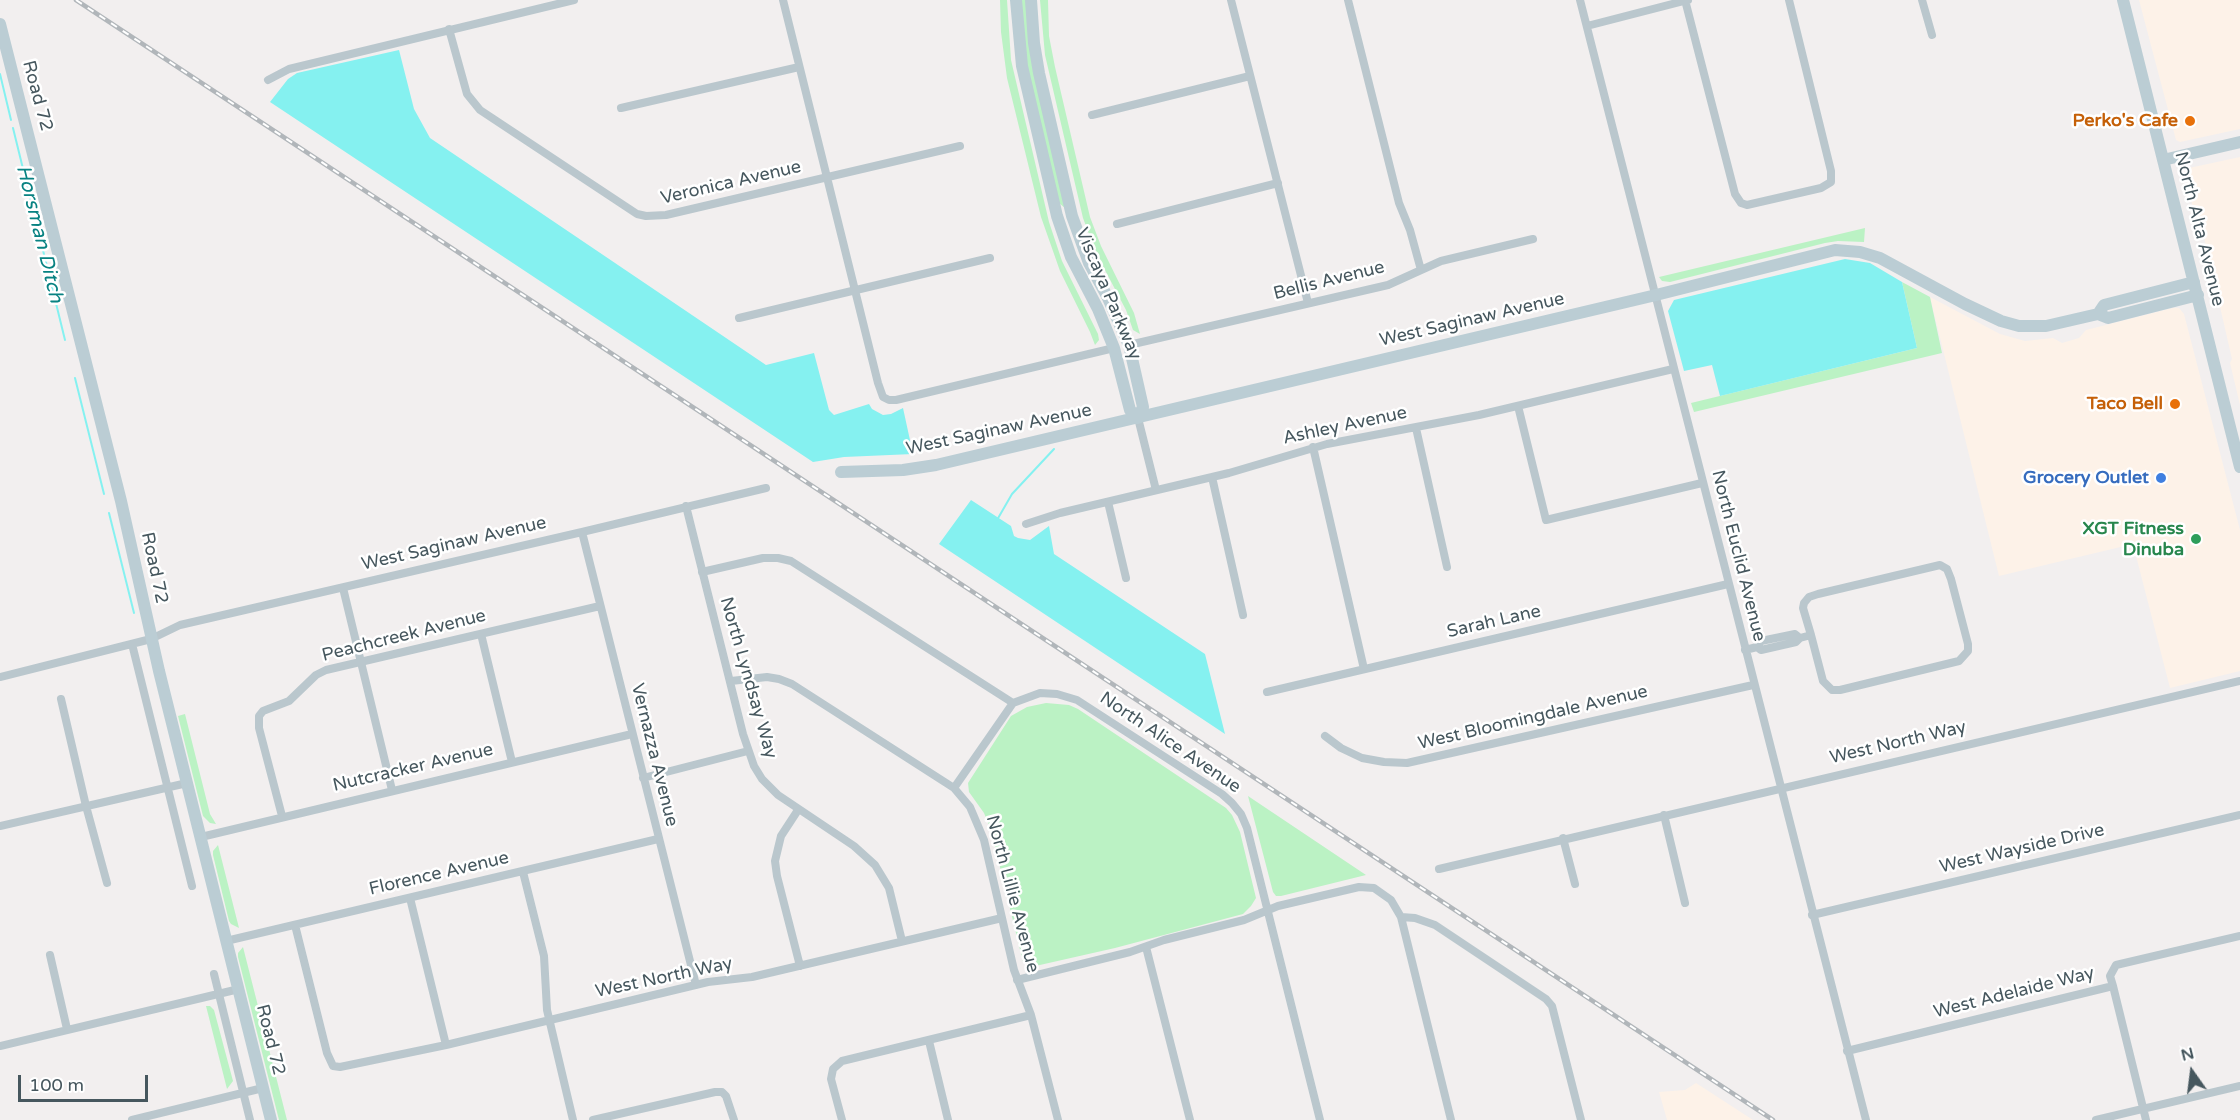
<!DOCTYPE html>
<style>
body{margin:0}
#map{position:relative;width:2240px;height:1120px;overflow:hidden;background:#f2efef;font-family:"Varela Round",sans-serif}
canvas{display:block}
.north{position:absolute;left:2162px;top:1042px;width:60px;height:60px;-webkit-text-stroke:4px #fff;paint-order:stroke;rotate:346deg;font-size:16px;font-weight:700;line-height:24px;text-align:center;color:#46575e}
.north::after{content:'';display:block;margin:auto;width:21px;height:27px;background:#46575e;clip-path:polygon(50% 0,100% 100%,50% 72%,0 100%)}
.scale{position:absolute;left:18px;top:1075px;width:130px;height:27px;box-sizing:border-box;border:3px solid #46575e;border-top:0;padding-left:8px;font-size:18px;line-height:21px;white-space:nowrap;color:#46575e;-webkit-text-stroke:4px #fff;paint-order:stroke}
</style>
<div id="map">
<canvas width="2240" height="1120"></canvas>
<div class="north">N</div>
<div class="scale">100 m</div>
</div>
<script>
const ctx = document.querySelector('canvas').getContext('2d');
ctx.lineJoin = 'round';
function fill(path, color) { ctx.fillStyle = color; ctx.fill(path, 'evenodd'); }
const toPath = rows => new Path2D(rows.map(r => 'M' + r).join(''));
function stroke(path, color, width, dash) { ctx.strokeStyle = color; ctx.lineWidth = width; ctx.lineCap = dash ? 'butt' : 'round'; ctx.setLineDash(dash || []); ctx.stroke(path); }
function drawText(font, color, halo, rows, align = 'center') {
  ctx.font = font + ' "Varela Round",sans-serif'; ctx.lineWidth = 5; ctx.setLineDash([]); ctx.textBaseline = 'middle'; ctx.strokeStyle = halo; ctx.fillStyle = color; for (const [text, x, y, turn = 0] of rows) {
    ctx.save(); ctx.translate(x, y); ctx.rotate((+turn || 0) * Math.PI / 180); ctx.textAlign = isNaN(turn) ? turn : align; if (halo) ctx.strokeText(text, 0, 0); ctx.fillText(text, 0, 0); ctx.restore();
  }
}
fill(toPath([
 [2139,0,2240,0,2240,129,2180,142,2176,140],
 [2240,157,2240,405,2230,363,2232,359,2203,233,2198,229,2184,171,2189,168],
 [1930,297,2000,334,2025,341,2053,338,2062,343,2079,338,2086,330,2173,308,2179,308,2184,314,2240,530,2240,671,2170,688,2133,544,1999,576],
 [1696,1083,1753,1120,1667,1120,1659,1092,1685,1090]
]), '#fdf2e8');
fill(toPath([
 [1000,0,1007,0,1011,60,1049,222,1062,261,1098,334,1099,340,1095,345,1090,332,1060,271,1041,217,1007,78,1001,32],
 [1020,0,1027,0,1065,208,1059,203,1027,75],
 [1040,0,1048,0,1049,36,1055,67,1090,217,1101,246,1134,313,1140,334,1133,330,1126,310,1096,253,1083,218,1045,55],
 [1865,228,1864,242,1838,241,1825,243,1670,282,1662,281,1659,277],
 [1902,282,1930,297,1942,353,1694,412,1691,403,1917,348],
 [1046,703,1069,705,1078,709,1226,808,1232,815,1240,832,1256,898,1251,906,1243,914,1115,948,1031,967,1023,962,991,830,984,813,969,792,968,783,1011,716,1027,707],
 [185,714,210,814,216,824,210,823,203,816,178,716],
 [1248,796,1366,875,1281,896,1276,896,1273,892],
 [218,845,239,928,231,924,229,921,213,855,213,851],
 [243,947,287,1120,279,1120,238,957,238,953],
 [206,1006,210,1006,214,1010,233,1081,227,1089]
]), '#bbf2c4');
fill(toPath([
 [399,50,414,109,430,138,766,365,814,353,829,410,834,415,869,404,872,409,883,415,891,414,903,408,913,454,844,457,813,462,270,102,288,79,297,73],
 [1845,259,1870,263,1902,282,1917,348,1720,396,1712,365,1684,371,1668,311,1674,300],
 [971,500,1011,526,1014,536,1018,538,1030,540,1049,526,1054,554,1205,654,1225,734,939,544]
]), '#85f1f0');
stroke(toPath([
 [0,74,11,120],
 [13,128,65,340],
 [75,378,104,494],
 [109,513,134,613],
 [997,520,1012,494,1054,449]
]), '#85f1f0', 2);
stroke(toPath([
 [783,0,878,383,883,397,889,400,896,400,1114,348],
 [1231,0,1308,303],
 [1348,0,1399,203,1410,230,1421,270],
 [1580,0,1866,1120],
 [1685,0,1735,194,1741,203,1747,205,1821,188,1831,182,1831,171,1789,0],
 [1922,0,1932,35],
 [1587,26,1688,0],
 [449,29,467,94,480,110,637,214,646,216,666,215,960,146],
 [268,80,289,69,574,0],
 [621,108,799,67],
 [1092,115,1250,76],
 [1117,224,1278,183],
 [739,318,990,258],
 [1129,345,1388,285,1441,261,1533,239],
 [1518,406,1546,520,1702,483],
 [1138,418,1156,490],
 [1416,428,1447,567],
 [1313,447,1364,669],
 [1212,477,1243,615],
 [1108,502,1126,578],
 [686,506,743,734,754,766,762,779,778,795,854,846,875,865,889,888,902,941],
 [1026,524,1060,513,1229,473,1327,444,1479,415,1673,369],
 [582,532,696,985],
 [702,572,763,558,778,558,791,561,1013,703],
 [343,588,392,790],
 [481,634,512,762],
 [1800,638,1811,635,1803,608,1804,603,1809,597,1818,594,1940,565,1947,569,1951,579,1968,644,1968,651,1959,661,1840,690,1832,690,1823,681,1811,635],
 [132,644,192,886],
 [1745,650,1757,647,1761,650,1796,642,1800,638,1795,634,1761,641,1757,647],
 [0,677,151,639,180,625,582,532,766,488],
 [731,681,767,677,779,679,792,684,954,788,970,807,984,840,1014,970,1031,1015,1058,1120],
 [1267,692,1728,584],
 [61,699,86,806,107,883],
 [1325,736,1341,748,1362,758,1384,762,1407,763,1753,685],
 [643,778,748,751],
 [954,788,1013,703,1040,693,1057,694,1077,700,1222,794,1232,803,1241,814,1247,828,1320,1120],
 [798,810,781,836,775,861,777,876,800,966],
 [1664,815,1685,903],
 [282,816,259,728,259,716,263,711,289,701,316,675,326,670,600,606],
 [0,826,187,783],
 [201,837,632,734],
 [1563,838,1575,884],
 [1439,869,2240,681],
 [523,872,544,956,547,1010,573,1120],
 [410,898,446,1045],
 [1812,915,2240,815],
 [1401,917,1415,918,1435,925,1546,999,1552,1006,1581,1120],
 [295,925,327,1053,333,1066,340,1067,446,1045,708,982,752,977,1002,918],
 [226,941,658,839],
 [1146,947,1190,1120],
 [50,955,67,1029],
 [214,974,250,1120],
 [1017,980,1130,952,1164,940,1244,920,1278,906,1359,887,1374,888,1391,900,1401,917,1451,1120],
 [2113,986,2146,1120],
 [929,1041,948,1120],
 [0,1046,239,989],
 [1847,1051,2113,986,2110,976,2116,965,2240,936],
 [132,1120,263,1088],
 [593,1120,715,1092,722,1092,726,1096,734,1120],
 [842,1120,831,1079,833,1069,842,1061,1031,1015],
 [2096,1120,2240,1086]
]), '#bac7cd', 8);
stroke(toPath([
 [1016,0,1022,66,1057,216,1071,257,1098,309,1114,348,1130,410,1138,418],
 [1031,0,1034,43,1039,73,1072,216,1089,263,1108,298,1129,345,1143,407,1138,418],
 [2123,0,2240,467],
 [0,24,121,501,159,671,271,1120],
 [2163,160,2240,142],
 [2098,314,2104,305,2194,282],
 [841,472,903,470,936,465,1656,295,1835,250,1860,252,1880,258,1965,304,2001,321,2019,326,2046,326,2098,314,2108,318,2198,295]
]), '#bbcdd4', 12);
const rail = toPath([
 [76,0,1773,1120]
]);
stroke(rail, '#b1b6ba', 4.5);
stroke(rail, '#fff', 2, [7]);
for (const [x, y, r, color] of [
 [2190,121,6,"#e8710a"],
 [2175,404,6,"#e8710a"],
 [2161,478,6,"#3f7fe0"],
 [2196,539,6,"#2e9e5b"]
]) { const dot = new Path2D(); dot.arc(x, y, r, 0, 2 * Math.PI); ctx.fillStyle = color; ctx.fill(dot); stroke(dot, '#fff', 2); }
drawText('18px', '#46575e', '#fff', [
 ["Road 72",37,96,75],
 ["Veronica Avenue",731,183,-13],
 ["North Alta Avenue",2199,229,76],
 ["Bellis Avenue",1329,281,-14],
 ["Viscaya Parkway",1108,294,67],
 ["West Saginaw Avenue",1472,320,-13],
 ["Ashley Avenue",1345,426,-12],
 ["West Saginaw Avenue",999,430,-12],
 ["West Saginaw Avenue",454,544,-13],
 ["North Euclid Avenue",1738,556,76],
 ["Road 72",154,568,78],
 ["Sarah Lane",1494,622,-13],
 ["Peachcreek Avenue",404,636,-14],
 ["North Lyndsay Way",748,678,74],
 ["West Bloomingdale Avenue",1533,718,-13],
 ["North Alice Avenue",1170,743,34],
 ["West North Way",1898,743,-13],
 ["Vernazza Avenue",654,755,76],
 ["Nutcracker Avenue",413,768,-13],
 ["West Wayside Drive",2022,849,-13],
 ["Florence Avenue",439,874,-13],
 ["North Lillie Avenue",1012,894,75],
 ["West North Way",664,978,-12],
 ["West Adelaide Way",2014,993,-14],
 ["Road 72",270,1040,76]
]);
drawText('bold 18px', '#c56008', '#fff', [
 ["Perko's Cafe",2178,121],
 ["Taco Bell",2163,404]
], 'right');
drawText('bold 18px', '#366cbe', '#fff', [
 ["Grocery Outlet",2149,478]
], 'right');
drawText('bold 18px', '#27864d', '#fff', [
 ["XGT Fitness",2184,529],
 ["Dinuba",2184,550]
], 'right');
drawText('italic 20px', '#088282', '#fff', [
 ["Horsman Ditch",39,234,76]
]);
</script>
